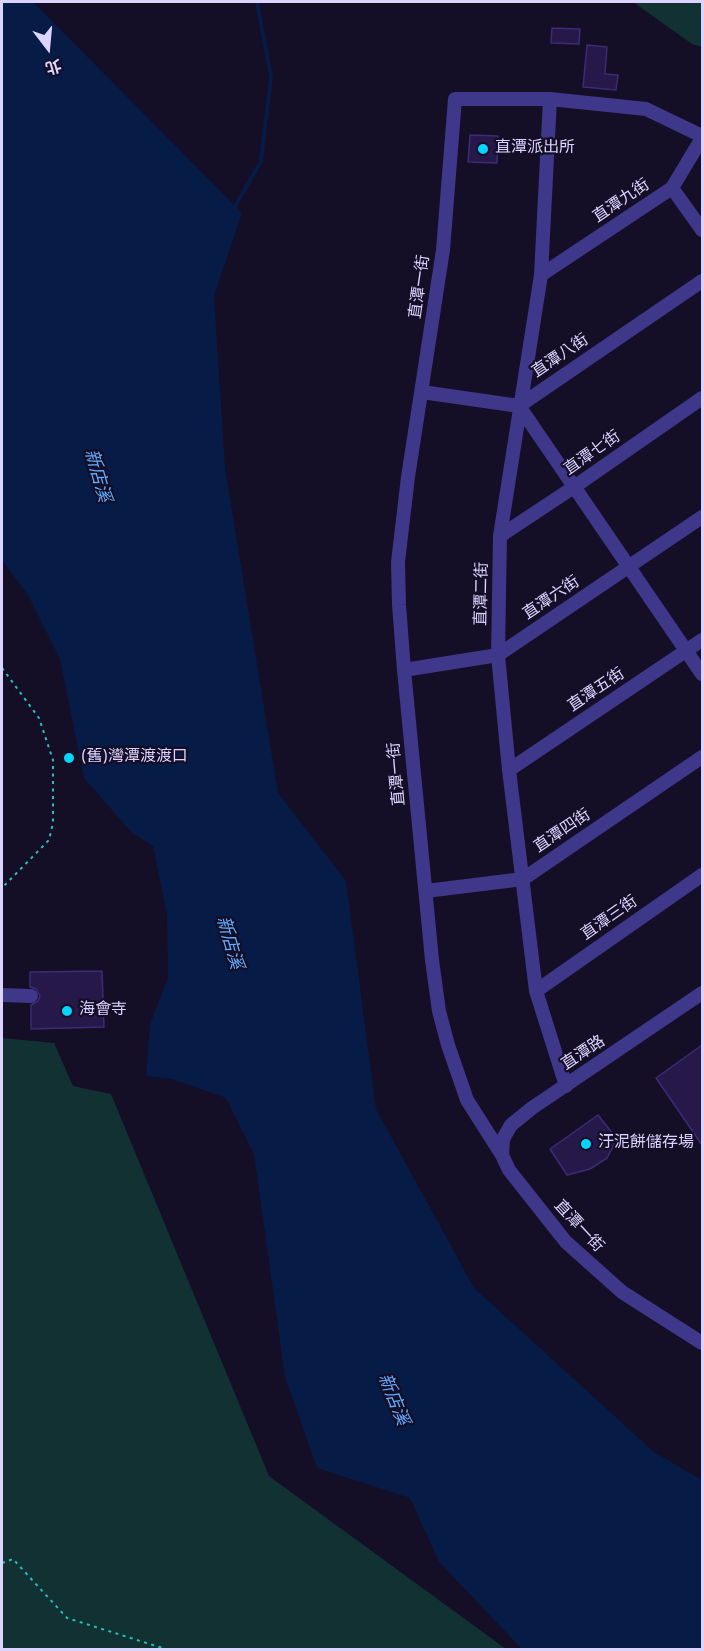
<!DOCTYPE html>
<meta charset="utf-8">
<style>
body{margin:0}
#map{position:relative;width:704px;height:1651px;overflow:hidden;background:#140e27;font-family:Overpass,"Noto Sans TC",sans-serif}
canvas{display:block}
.frame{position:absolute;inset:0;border:3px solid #dcd4ff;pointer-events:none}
.north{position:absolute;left:18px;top:18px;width:60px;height:60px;-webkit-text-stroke:4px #140e27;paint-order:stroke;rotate:164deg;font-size:16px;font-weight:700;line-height:24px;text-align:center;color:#dcd4ff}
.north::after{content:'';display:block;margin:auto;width:21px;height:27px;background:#dcd4ff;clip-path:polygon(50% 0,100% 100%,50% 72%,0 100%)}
</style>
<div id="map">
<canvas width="704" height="1651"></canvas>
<div class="frame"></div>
<div class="north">北</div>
</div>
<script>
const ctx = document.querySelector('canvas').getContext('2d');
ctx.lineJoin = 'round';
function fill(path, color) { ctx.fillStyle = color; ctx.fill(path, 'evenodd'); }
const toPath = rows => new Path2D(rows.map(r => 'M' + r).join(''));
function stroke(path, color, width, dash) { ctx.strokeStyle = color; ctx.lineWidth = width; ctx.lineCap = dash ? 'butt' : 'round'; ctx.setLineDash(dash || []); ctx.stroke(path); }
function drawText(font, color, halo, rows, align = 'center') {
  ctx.font = font + ' Overpass,"Noto Sans TC",sans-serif'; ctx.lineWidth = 4.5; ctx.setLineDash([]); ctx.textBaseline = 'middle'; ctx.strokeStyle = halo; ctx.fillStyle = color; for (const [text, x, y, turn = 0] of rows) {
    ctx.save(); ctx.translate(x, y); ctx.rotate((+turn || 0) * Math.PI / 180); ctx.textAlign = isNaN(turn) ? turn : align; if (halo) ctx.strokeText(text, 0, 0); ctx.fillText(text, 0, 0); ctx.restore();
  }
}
fill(toPath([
 [633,2,702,2,702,47,692,44],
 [2,1038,54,1043,73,1086,111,1094,269,1476,506,1649,2,1649]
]), '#113132');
fill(toPath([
 [2,2,33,2,242,213,214,296,225,468,278,793,346,881,376,1109,474,1288,654,1452,702,1480,702,1649,522,1649,439,1562,410,1498,317,1468,285,1377,254,1154,226,1098,172,1079,146,1076,150,1024,168,978,167,915,153,846,131,832,84,778,60,659,28,595,2,560]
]), '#071b47');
stroke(toPath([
 [233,210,261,161,271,77,257,2]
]), '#071b47', 4);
const building = toPath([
 [552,28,580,29,579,44,551,43,552,28],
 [587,45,607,47,605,74,618,75,616,90,583,87,587,45],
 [470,135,498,136,497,163,468,162,470,135],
 [102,971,104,1027,31,1029,31,1005,38,1001,40,996,36,989,30,987,30,972,102,971],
 [702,1045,702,1145,656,1078,702,1045],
 [598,1115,617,1139,607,1158,590,1169,567,1175,550,1149,598,1115]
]);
fill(building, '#261949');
stroke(building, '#3e2a77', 1.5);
stroke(toPath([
 [2,668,39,718,53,760,53,823,49,840,2,888],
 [2,1563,13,1559,67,1618,169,1650]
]), '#29bfbf', 2, [3, 4.5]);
stroke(toPath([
 [550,99,541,275,500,536,498,655,509,770,536,991,566,1086],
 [702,136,646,109,550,99,455,99,443,250,408,477,398,562,399,605,404,670,432,960,439,1011,448,1045,467,1100,502,1155,509,1170,566,1242,622,1292,702,1343],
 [672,188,702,230],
 [541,275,672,188,702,138],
 [422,392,519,406,702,281],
 [519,406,702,674],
 [500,536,574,487,702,398],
 [404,670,498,655,702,517],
 [509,770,702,640],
 [426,891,523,879,702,757],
 [536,991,702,875],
 [2,995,31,996],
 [502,1155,503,1139,511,1125,532,1108,702,993]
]), '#3f3789', 14);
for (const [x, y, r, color] of [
 [483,149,6,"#00d6ff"],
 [69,758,6,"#00d6ff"],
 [67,1011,6,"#00d6ff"],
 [586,1144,6,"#00d6ff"]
]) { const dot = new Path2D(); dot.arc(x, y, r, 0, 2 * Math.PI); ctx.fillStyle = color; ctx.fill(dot); stroke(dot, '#140e27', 2); }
drawText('16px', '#dcd4ff', '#140e27', [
 ["直潭派出所",495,149],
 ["(舊)灣潭渡渡口",81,758],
 ["海會寺",79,1011],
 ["汙泥餅儲存場",598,1144]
], 'left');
drawText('16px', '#dcd4ff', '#140e27', [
 ["直潭九街",622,202,-34],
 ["直潭一街",421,287,-82],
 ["直潭八街",561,357,-34],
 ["直潭七街",593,454,-35],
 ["直潭二街",483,594,-89],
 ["直潭六街",552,599,-34],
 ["直潭五街",597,691,-34],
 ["直潭一街",398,774,-95],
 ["直潭四街",563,832,-34],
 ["直潭三街",610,919,-35],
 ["直潭路",584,1054,-34],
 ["直潭一街",578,1227,47]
]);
drawText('italic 18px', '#62adff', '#140e27', [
 ["新店溪",96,476,74],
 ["新店溪",228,943,74],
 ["新店溪",392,1400,68]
]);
</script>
